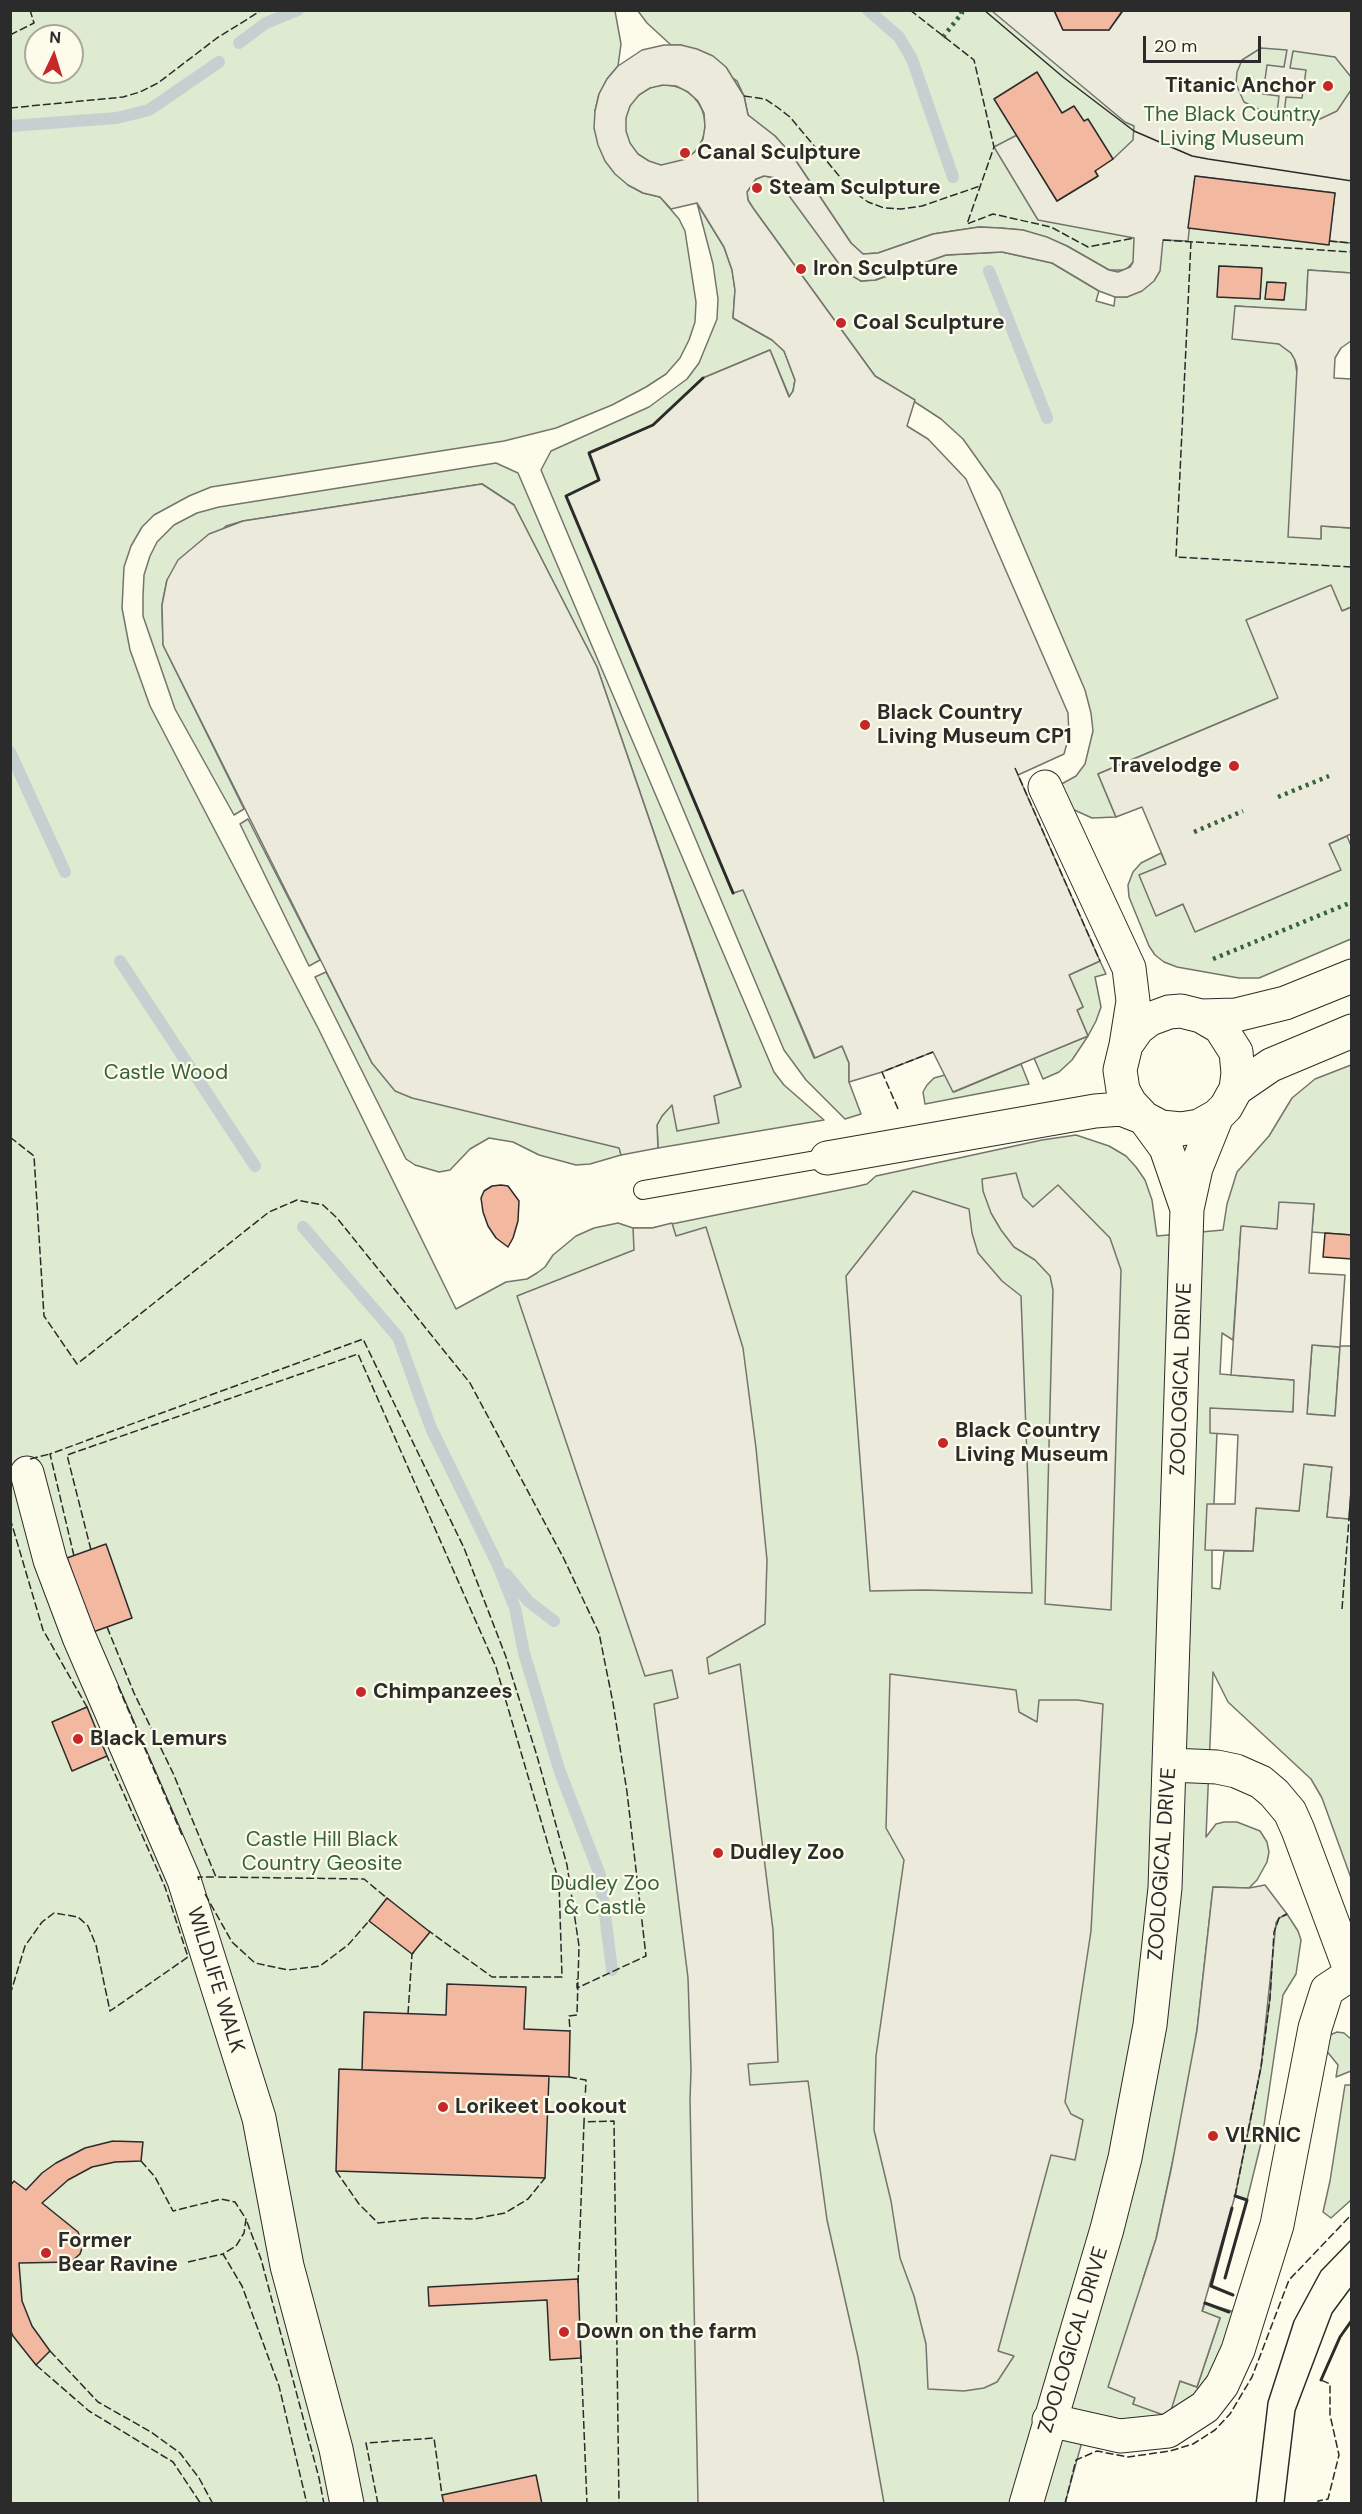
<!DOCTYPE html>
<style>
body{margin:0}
#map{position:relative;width:1362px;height:2514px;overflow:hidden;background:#fdfbea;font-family:"DM Sans",sans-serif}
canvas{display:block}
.frame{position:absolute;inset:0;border:12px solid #2b2b2b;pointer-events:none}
.north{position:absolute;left:24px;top:24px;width:60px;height:60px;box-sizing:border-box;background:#fdfbea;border:2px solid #a9a89e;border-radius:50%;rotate:4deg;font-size:16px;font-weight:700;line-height:24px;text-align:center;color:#2b2b2b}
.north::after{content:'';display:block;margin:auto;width:21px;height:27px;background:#c62828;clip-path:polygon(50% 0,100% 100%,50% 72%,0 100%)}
.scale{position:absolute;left:1143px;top:36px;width:118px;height:27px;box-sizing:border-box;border:3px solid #2b2b2b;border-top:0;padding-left:8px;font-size:18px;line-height:21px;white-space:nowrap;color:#2b2b2b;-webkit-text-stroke:4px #fdfbea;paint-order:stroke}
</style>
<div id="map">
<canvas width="1362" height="2514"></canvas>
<div class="frame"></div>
<div class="north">N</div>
<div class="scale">20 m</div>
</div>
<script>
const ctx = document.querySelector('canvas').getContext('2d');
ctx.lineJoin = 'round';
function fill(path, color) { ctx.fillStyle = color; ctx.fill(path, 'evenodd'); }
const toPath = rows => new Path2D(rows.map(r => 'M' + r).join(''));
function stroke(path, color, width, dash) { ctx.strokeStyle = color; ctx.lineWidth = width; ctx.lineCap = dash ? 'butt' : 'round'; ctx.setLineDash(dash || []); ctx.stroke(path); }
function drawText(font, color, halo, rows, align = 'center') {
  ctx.font = font + ' "DM Sans",sans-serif'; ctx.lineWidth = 4.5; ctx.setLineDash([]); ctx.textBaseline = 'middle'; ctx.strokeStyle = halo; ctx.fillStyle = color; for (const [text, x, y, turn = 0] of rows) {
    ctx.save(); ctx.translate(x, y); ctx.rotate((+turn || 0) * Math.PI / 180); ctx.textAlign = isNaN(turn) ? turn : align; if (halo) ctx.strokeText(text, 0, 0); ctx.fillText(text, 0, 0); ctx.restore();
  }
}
const green = toPath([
 [10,11,615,11,621,44,618,66,607,79,599,94,595,111,628,185,643,193,660,197,679,219,685,231,696,302,695,322,689,340,680,358,666,374,646,387,612,405,556,428,504,441,211,487,189,496,154,515,142,527,131,546,124,567,122,608,130,650,150,706,318,1028,456,1309,506,1282,527,1279,537,1273,545,1267,553,1255,576,1236,594,1228,618,1223,633,1228,652,1228,854,1187,867,1184,876,1176,1042,1140,1076,1135,1109,1146,1126,1156,1136,1167,1145,1180,1152,1200,1157,1236,1223,1230,1227,1204,1237,1172,1269,1136,1292,1098,1315,1079,1351,1065,1351,1235,1312,1232,1314,1204,1277,1229,1241,1227,1233,1340,1222,1333,1220,1374,1295,1380,1293,1412,1218,1409,1212,1550,1212,1588,1220,1589,1224,1551,1253,1551,1256,1508,1299,1511,1303,1464,1332,1467,1327,1517,1352,1519,1351,1878,1322,1798,1311,1779,1228,1702,1213,1672,1206,1837,1216,1824,1224,1822,1237,1822,1260,1831,1267,1842,1269,1852,1267,1862,1257,1880,1249,1888,1213,1887,1197,2030,1189,2085,1156,2239,1143,2279,1135,2398,1133,2404,1180,2381,1197,2387,1220,2318,1202,2312,1205,2303,1241,2314,1213,2380,1169,2417,1126,2422,1090,2413,1065,2503,11,2503,10,11],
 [36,36,72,36,72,72,36,72,36,36],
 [638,11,1351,11,1351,273,1308,270,1306,311,1235,306,1271,341,1279,344,1291,353,1295,360,1321,538,1321,526,1351,528,1351,607,1342,611,1331,586,1278,698,1098,774,1116,817,1092,818,1070,808,1058,786,1076,776,1085,764,1093,731,1091,713,1085,690,1000,491,963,439,941,419,875,376,753,208,748,200,747,192,756,179,764,176,776,178,861,281,876,280,946,255,1002,252,1052,263,1099,291,1096,301,1114,306,1115,297,1127,297,1133,262,1126,270,1109,270,1067,246,1023,230,1000,228,979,227,933,234,878,253,863,254,851,243,792,155,775,136,748,115,744,96,737,81,681,45,671,45,647,23,638,11],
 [1219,266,1261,268,1260,298,1218,297,1219,266],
 [1267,282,1285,283,1284,300,1266,299,1267,282],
 '625 125a40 40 0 1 1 80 0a40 40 0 1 1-80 0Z',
 [697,203,724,247,732,270,735,290,733,318,772,340,784,351,795,380,793,391,790,398,770,350,703,378,653,425,589,452,599,480,566,496,734,893,743,889,814,1058,842,1046,849,1063,849,1082,861,1114,845,1119,806,1080,784,1050,541,470,551,451,649,407,687,379,699,363,717,319,718,299,713,264,697,203],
 [496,463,518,473,774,1072,784,1085,824,1120,658,1148,657,1125,662,1116,672,1104,718,1123,714,1095,741,1086,597,667,514,505,482,484,243,521,226,526,167,580,162,605,163,645,244,809,234,815,175,709,143,616,143,596,144,575,150,556,157,542,174,525,197,513,219,507,496,463],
 [248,819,320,960,309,966,240,824,248,819],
 [1347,836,1352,848,1351,939,1259,978,1239,978,1177,967,1164,962,1155,955,1149,946,1129,897,1128,885,1133,872,1141,863,1161,853,1166,864,1156,915,1183,904,1195,931,1340,870,1329,844,1347,836],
 [1100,961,1106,974,1095,977,1101,1007,1096,1021,1088,1036,1072,1060,1059,1072,1043,1079,1034,1058,1088,1036,1077,1010,1083,1007,1069,975,1100,961],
 [326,972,372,1063,620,1148,621,1155,590,1164,576,1165,539,1155,513,1142,489,1138,470,1149,450,1170,439,1172,415,1165,406,1159,315,977,326,972],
 [1021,1064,1029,1084,925,1104,923,1092,927,1085,934,1078,945,1075,954,1092,1021,1064],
 [1312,1345,1340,1347,1335,1416,1307,1414,1312,1345],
 [1287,1914,1298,1931,1301,1940,1296,1974,1283,1995,1262,2139,1247,2200,1235,2196,1261,2067,1270,1998,1274,1932,1279,1918,1287,1914],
 [1337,2032,1344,2033,1351,2039,1351,2071,1336,2077,1338,2065,1325,2049,1330,2035,1337,2032],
 [1345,2085,1351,2085,1351,2200,1331,2218,1323,2212,1330,2181,1345,2085]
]);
fill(green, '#deebd1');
stroke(green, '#74746e', 1.5);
const parking = toPath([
 [992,11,1054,11,1063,30,1109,30,1123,11,1351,11,1351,77,1335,57,1293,51,1290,68,1306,70,1302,98,1286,97,1284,115,1309,120,1320,119,1337,111,1351,90,1351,243,1329,241,1335,193,1195,176,1188,241,1163,240,1160,271,1154,281,1142,291,1127,297,1115,297,1099,291,1052,263,1002,252,946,255,875,280,861,281,845,272,776,178,764,176,756,179,747,192,748,200,753,208,875,376,915,400,907,426,928,439,966,479,1068,713,1069,736,1064,754,1018,775,1100,961,1069,975,1083,1007,1077,1010,1088,1036,953,1092,933,1052,882,1072,849,1082,849,1063,842,1046,815,1058,743,890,733,893,566,496,599,480,589,453,653,425,703,378,770,350,789,397,793,391,795,380,784,351,772,340,733,318,735,290,732,270,724,247,697,203,671,209,660,197,643,193,628,185,615,174,605,161,598,145,594,128,595,111,599,94,607,79,618,66,642,50,664,45,681,45,697,49,713,56,726,67,744,96,748,115,775,136,792,155,851,243,863,254,878,253,933,234,979,227,1000,228,1023,230,1047,237,1067,246,1109,270,1118,272,1130,267,1133,262,1134,238,1038,220,994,147,1017,135,1057,201,1098,176,1095,171,1113,159,1133,140,1134,126,1125,122,992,11],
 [1261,48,1287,50,1284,67,1267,65,1263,94,1279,96,1277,113,1258,109,1244,102,1236,84,1237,72,1242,60,1261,48],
 [663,85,676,86,688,92,698,101,704,113,705,127,703,139,696,151,686,159,661,165,649,161,638,154,630,143,626,131,626,118,630,106,639,95,650,88,663,85],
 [1308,270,1352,273,1351,341,1341,348,1335,358,1334,378,1351,379,1351,528,1321,526,1321,539,1288,537,1297,368,1295,360,1291,353,1279,344,1232,339,1235,306,1306,310,1308,270],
 [482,484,514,505,597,667,741,1087,714,1096,719,1123,677,1131,672,1105,662,1116,657,1125,658,1148,621,1155,619,1148,412,1098,395,1091,372,1063,163,645,162,605,167,580,178,560,209,534,243,521,482,484],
 [1331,585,1342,611,1352,607,1351,834,1329,844,1341,870,1195,932,1183,904,1156,916,1139,875,1166,864,1142,807,1116,817,1098,774,1278,698,1246,620,1331,585],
 [1016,1173,1023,1197,1033,1207,1058,1185,1110,1238,1121,1270,1111,1610,1045,1604,1053,1290,1050,1276,1035,1260,1014,1247,1001,1230,991,1213,983,1191,982,1179,1016,1173],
 [913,1191,969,1209,972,1233,978,1253,1002,1281,1021,1296,1032,1593,924,1590,870,1591,846,1276,913,1191],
 [1279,1202,1314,1204,1309,1273,1345,1275,1340,1346,1351,1346,1352,1477,1349,1519,1327,1517,1332,1467,1304,1464,1299,1511,1256,1508,1253,1551,1205,1550,1207,1504,1235,1504,1238,1435,1210,1433,1210,1408,1293,1412,1294,1380,1231,1375,1241,1226,1277,1229,1279,1202],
 [1312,1345,1340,1347,1335,1416,1307,1414,1312,1345],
 [672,1223,676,1236,706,1227,743,1348,756,1448,767,1560,765,1624,707,1658,709,1674,740,1664,773,1930,778,2062,748,2064,750,2085,808,2081,827,2220,858,2357,884,2503,698,2503,690,2100,691,2070,688,1978,654,1704,678,1698,672,1670,645,1676,517,1296,634,1250,633,1228,652,1228,672,1223],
 [890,1674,1016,1690,1019,1712,1037,1722,1039,1700,1078,1700,1103,1704,1091,1931,1065,2102,1071,2114,1083,2120,1075,2160,1051,2155,998,2351,1014,2356,997,2382,984,2388,964,2391,928,2389,926,2344,914,2296,900,2258,891,2201,874,2130,876,2056,904,1860,886,1828,890,1674],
 [1265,1885,1287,1914,1279,1918,1276,1923,1261,2067,1235,2196,1202,2311,1220,2318,1197,2387,1180,2381,1169,2417,1133,2404,1135,2398,1108,2387,1156,2239,1171,2170,1197,2030,1213,1887,1249,1888,1265,1885]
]);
fill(parking, '#eceadb');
stroke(parking, '#74746e', 1.5);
stroke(toPath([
 [868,10,899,37,912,59,953,177],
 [239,43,266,23,298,10],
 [10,126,117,118,149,110,219,62],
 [989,271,1047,418],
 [10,752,65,872],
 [120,961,255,1166],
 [303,1227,398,1337,431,1428,497,1563,515,1608,524,1653,560,1772,600,1875,612,1970],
 [506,1574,528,1601,554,1621]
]), '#c7d0d0', 12);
const building = toPath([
 [1054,10,1123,10,1109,30,1063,30,1054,10],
 [1037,72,1062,113,1074,106,1084,121,1088,119,1113,159,1095,171,1098,176,1057,201,994,99,1037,72],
 [1195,176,1335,193,1329,245,1188,228,1195,176],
 [1219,266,1262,268,1260,299,1217,297,1219,266],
 [1267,282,1286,283,1284,300,1265,299,1267,282],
 [501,1185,508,1186,519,1201,518,1221,513,1238,508,1247,496,1238,488,1226,483,1212,481,1198,484,1191,492,1186,501,1185],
 [1325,1233,1352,1235,1352,1259,1323,1257,1325,1233],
 [1352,1477,1352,1519,1349,1519,1352,1477],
 [106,1544,132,1618,93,1632,67,1558,106,1544],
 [87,1707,107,1756,72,1771,52,1722,87,1707],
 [387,1898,430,1932,412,1954,369,1921,387,1898],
 [447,1984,526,1987,524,2029,570,2031,569,2077,362,2070,364,2012,446,2015,447,1984],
 [339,2069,549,2076,545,2178,336,2171,339,2069],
 [113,2141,143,2142,141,2161,115,2162,92,2167,68,2180,42,2203,78,2232,83,2245,80,2254,71,2262,19,2263,22,2301,32,2326,50,2351,36,2365,13,2336,10,2329,10,2186,14,2181,26,2190,42,2173,56,2163,85,2148,113,2141],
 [578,2279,581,2358,550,2360,547,2300,429,2306,428,2287,578,2279],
 [536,2475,542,2504,444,2504,442,2495,536,2475]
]);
fill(building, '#f2b8a0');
stroke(building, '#2b2b2b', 1.5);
const lane = toPath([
 [643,1190,827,1158]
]);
const street = toPath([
 [1045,787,1129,968,1133,1001,1126,1045],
 [1352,976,1285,1003,1236,1015,1201,1016,1181,1011,1169,1012,1150,1019,1138,1028,1126,1045,1120,1070,1123,1090,1130,1103,1144,1118,1161,1127,1181,1129,1199,1126,1217,1116,1226,1107,1236,1089,1271,1065,1352,1031],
 [1201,1016,1220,1027,1236,1052,1238,1073,1236,1089],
 [1144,1118,1166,1148,1187,1209],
 [827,1158,1095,1111,1121,1109,1144,1118],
 [27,1473,50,1560,79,1637,184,1880,259,2118,287,2266,336,2449,347,2504],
 [1170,1765,1217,1767,1236,1771,1261,1782,1274,1793,1290,1812,1298,1830,1352,1975],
 [1049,2420,1120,2436,1168,2431,1205,2407,1222,2385,1238,2350,1277,2225,1315,2028,1327,1990,1351,1974],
 [1026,2504,1107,2229,1125,2158,1150,2025,1165,1888,1187,1209,1196,1168,1217,1116]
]);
stroke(lane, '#2b2b2b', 20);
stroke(street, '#2b2b2b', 35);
stroke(lane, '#fdfbea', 18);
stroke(street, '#fdfbea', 33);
stroke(toPath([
 [984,10,1063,77,1134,131,1192,156,1208,159,1352,181],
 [1256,2504,1268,2402,1294,2321,1321,2271,1352,2239],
 [1284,2504,1295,2411,1332,2313,1352,2286]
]), '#2b2b2b', 1.5);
stroke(toPath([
 [943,37,962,13,960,10],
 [1278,797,1329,776],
 [1194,832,1243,811],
 [1213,959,1352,902]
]), '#34623c', 4.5, [3, 4.5]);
stroke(toPath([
 [910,10,974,60,994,147,967,224,993,214,1051,227,1088,247,1134,238],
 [10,35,34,23,30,10],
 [744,96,765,99,777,107,790,117,850,189,868,202,884,208,901,209,922,206,980,186],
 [10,108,123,97,140,92,158,83,217,38,262,10],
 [1163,240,1352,252],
 [1191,241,1176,557,1352,567],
 [1329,241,1352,243],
 [1015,768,1100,961],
 [898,1109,882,1072,933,1052],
 [10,1137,34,1156,44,1316,77,1364,269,1212,297,1200,323,1205,337,1218,470,1383,563,1557,599,1633,613,1703,627,1792,646,1956,577,1988,577,1979],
 [30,1459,50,1454],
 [10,1518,43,1630,87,1707],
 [91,1550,67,1455,358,1354,496,1667,559,1882,562,1977,492,1977,429,1931],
 [74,1556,50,1454,363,1339,464,1548,506,1657,537,1756,567,1865,579,1946,577,2015,569,2016,570,2031],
 [1342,1609,1349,1519],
 [107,1627,134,1693,173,1773,216,1877,364,1879,388,1899],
 [118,1686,182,1835],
 [199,1880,198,1877,216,1877],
 [205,1894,232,1942,255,1963,288,1970,320,1966,348,1945,369,1921],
 [10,1995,25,1946,42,1922,54,1913,78,1917,88,1926,96,1945,110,2011,188,1957,165,1887,107,1756],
 [408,2014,412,1954,415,1951],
 [569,2077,586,2080,584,2122],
 [141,2161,155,2177,173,2211,221,2199,235,2202,246,2219,244,2233,236,2246,223,2254,242,2286,279,2386,307,2504],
 [336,2171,359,2204,378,2223,425,2218,474,2219,505,2213,528,2199,545,2178],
 [1235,2196,1261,2067,1270,1998,1274,1932,1279,1918,1287,1914],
 [247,2222,261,2259,319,2478,324,2504],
 [188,2262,223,2254],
 [578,2283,584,2122,614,2121,619,2504],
 [50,2351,98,2402,151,2432,180,2453,199,2478,213,2504],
 [581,2355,587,2504],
 [36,2365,89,2411,173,2462,201,2504],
 [378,2504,366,2443,434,2438,442,2495],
 [1065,2504,1076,2460,1097,2451,1128,2457,1170,2451,1193,2444,1215,2430,1230,2414,1252,2377,1289,2280,1352,2214],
 [1318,2504,1318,2501,1328,2499,1339,2455,1330,2415,1330,2384,1321,2380]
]), '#2b2b2b', 1.5, [8, 3]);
stroke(toPath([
 [703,378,653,425,589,453,599,480,566,496,733,893],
 [1232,2208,1211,2286,1233,2295],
 [1225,2278,1247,2200,1235,2196],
 [1205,2303,1229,2312],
 [1321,2380,1340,2337,1352,2320]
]), '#2b2b2b', 3);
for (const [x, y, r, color] of [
 [1328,86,6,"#c62828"],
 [685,153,6,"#c62828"],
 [757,188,6,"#c62828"],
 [801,269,6,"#c62828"],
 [841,323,6,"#c62828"],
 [865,725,6,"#c62828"],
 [1234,766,6,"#c62828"],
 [943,1443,6,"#c62828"],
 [361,1692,6,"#c62828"],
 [78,1739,6,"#c62828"],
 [718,1853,6,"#c62828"],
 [443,2107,6,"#c62828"],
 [1213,2136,6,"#c62828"],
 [46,2253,6,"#c62828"],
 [564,2332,6,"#c62828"]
]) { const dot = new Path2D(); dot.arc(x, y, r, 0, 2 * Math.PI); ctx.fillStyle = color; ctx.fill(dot); stroke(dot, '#fdfbea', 2); }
drawText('bold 21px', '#2b2b2b', '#fdfbea', [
 ["Titanic Anchor",1316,86,"right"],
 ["Canal Sculpture",697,153],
 ["Steam Sculpture",769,188],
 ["Iron Sculpture",813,269],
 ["Coal Sculpture",853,323],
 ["Black Country",877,713],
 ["Living Museum CP1",877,737],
 ["Travelodge",1222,766,"right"],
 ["Black Country",955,1431],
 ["Living Museum",955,1455],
 ["Chimpanzees",373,1692],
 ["Black Lemurs",90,1739],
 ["Dudley Zoo",730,1853],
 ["Lorikeet Lookout",455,2107],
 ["VLRNIC",1225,2136],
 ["Former",58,2241],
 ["Bear Ravine",58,2265],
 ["Down on the farm",576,2332]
], 'left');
drawText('21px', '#34623c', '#fdfbea', [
 ["The Black Country",1232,115],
 ["Living Museum",1232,139],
 ["Castle Wood",166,1073],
 ["Castle Hill Black",322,1840],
 ["Country Geosite",322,1864],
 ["Dudley Zoo",605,1884],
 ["& Castle",605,1908]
]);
drawText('21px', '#2b2b2b', '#fdfbea', [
 ["ZOOLOGICAL DRIVE",1182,1379,-88],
 ["ZOOLOGICAL DRIVE",1163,1864,-86],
 ["WILDLIFE WALK",215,1980,73],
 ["ZOOLOGICAL DRIVE",1074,2340,-73]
]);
</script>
